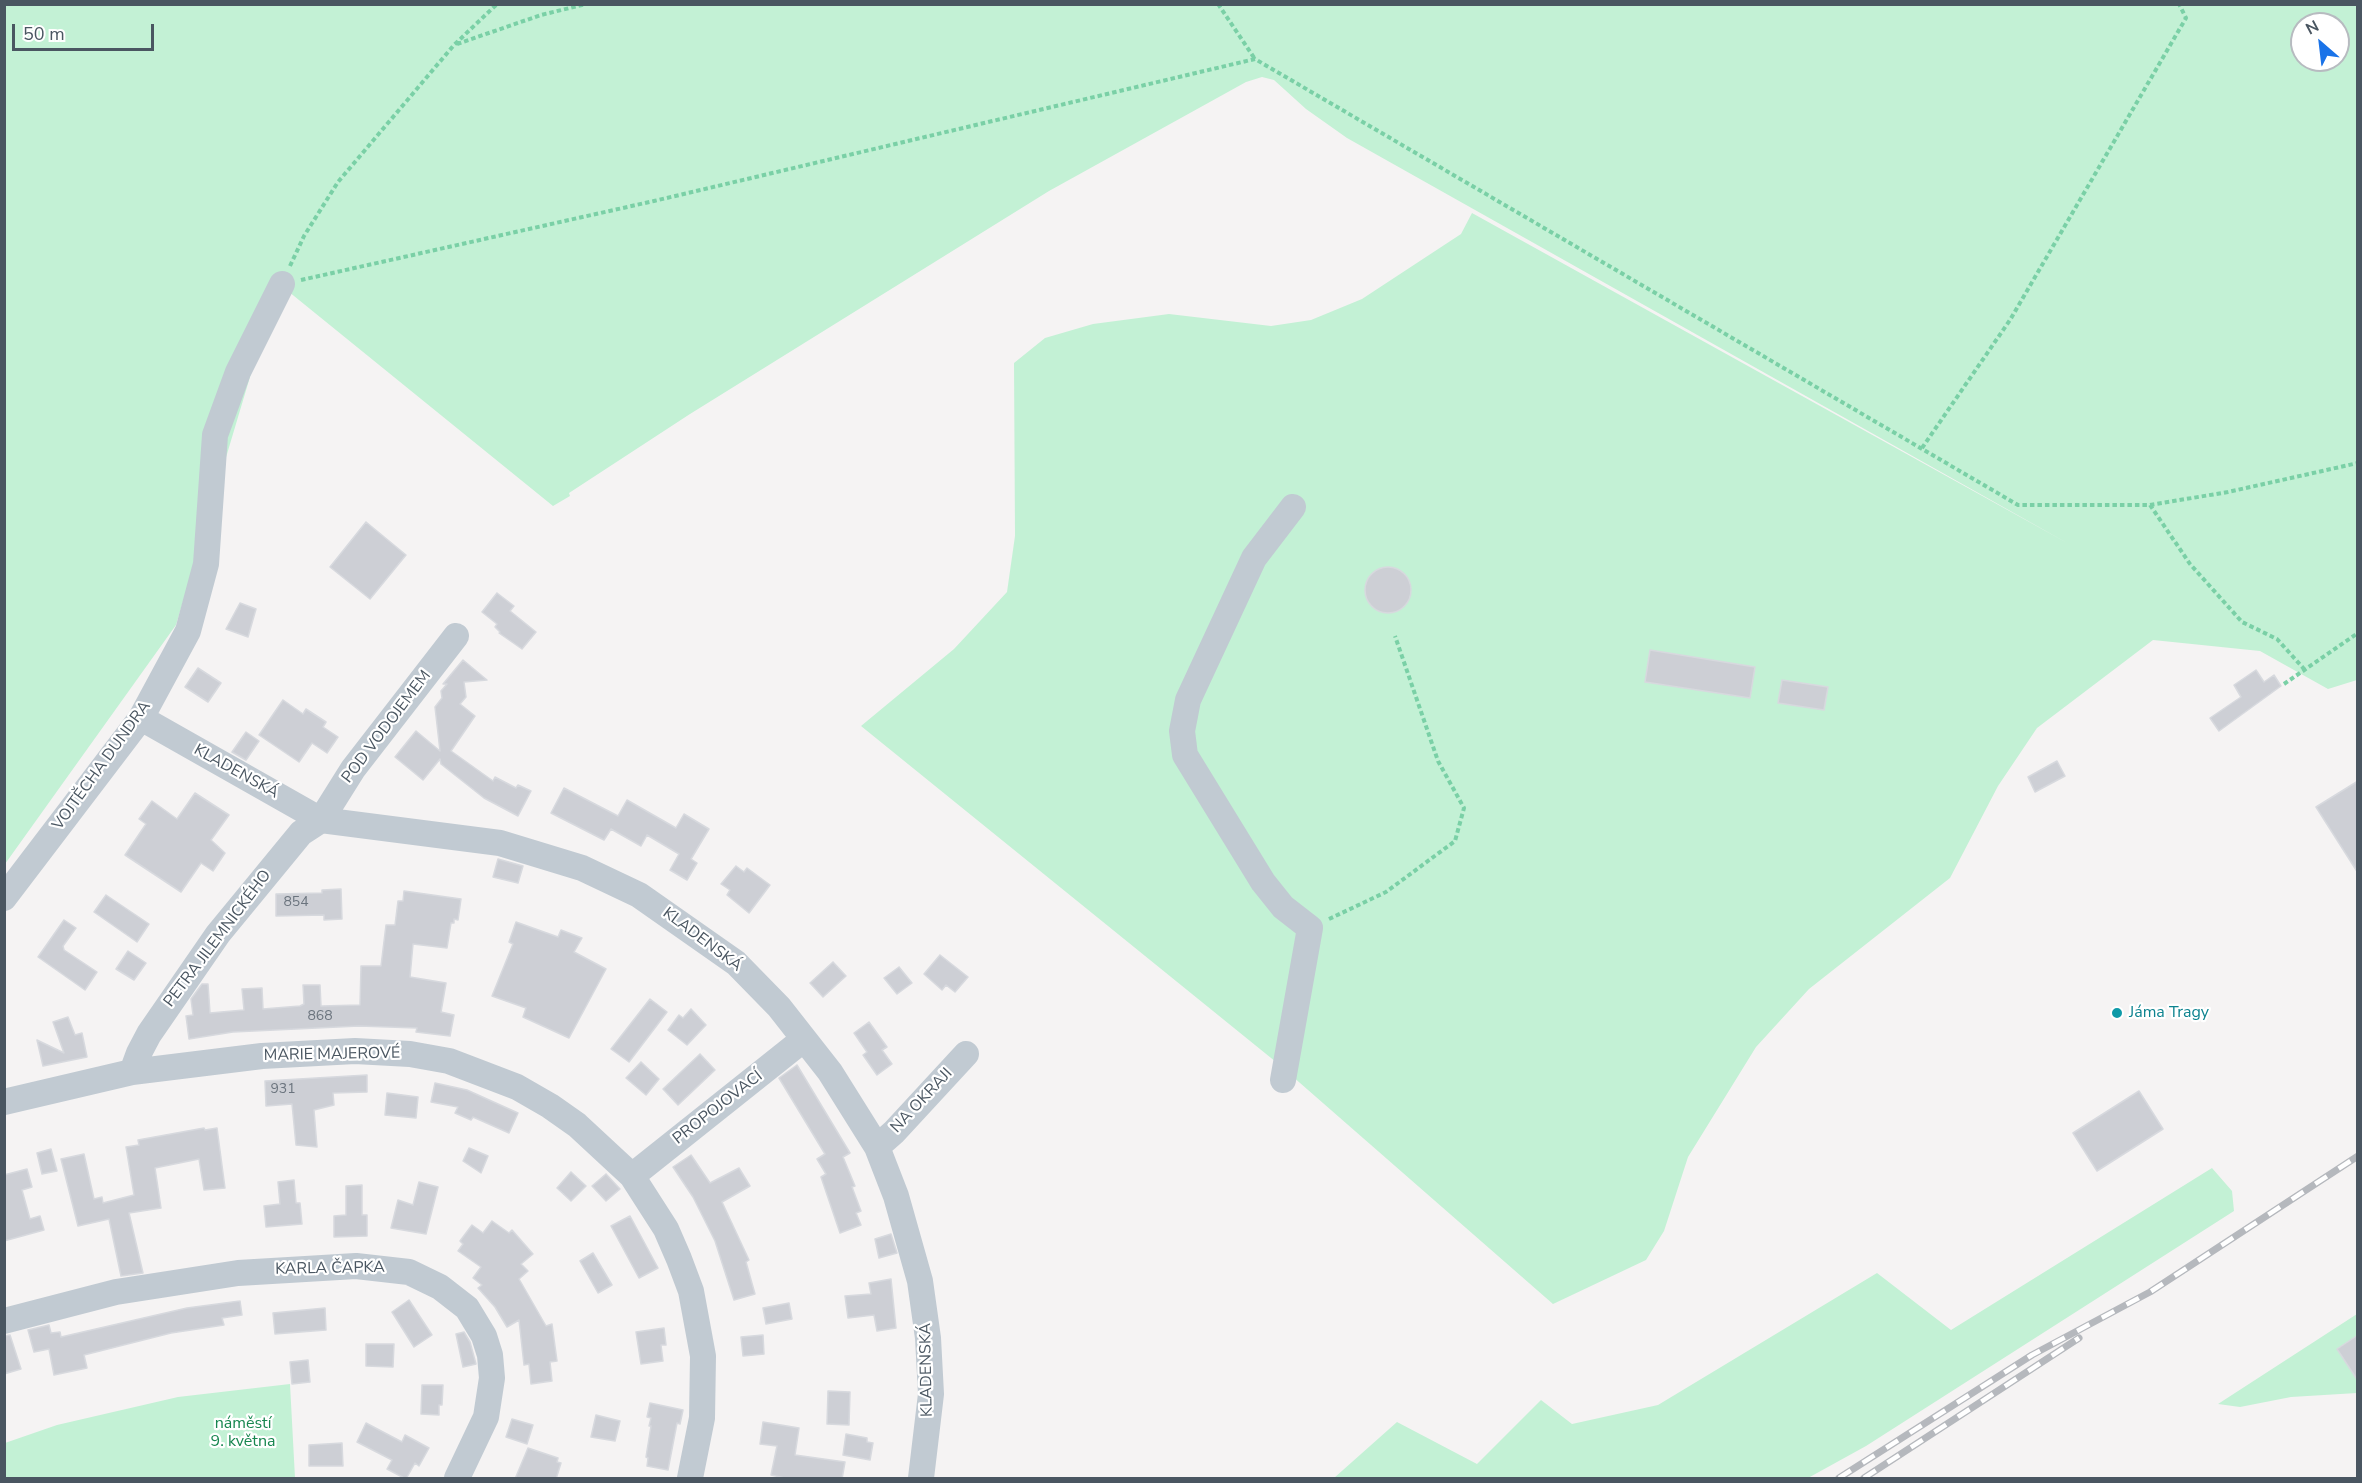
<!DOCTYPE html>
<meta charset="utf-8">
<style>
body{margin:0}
#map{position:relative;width:2362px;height:1483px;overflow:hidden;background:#f5f3f3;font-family:"Nunito Sans",sans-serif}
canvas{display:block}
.frame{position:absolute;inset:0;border:6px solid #4a5661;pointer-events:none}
.north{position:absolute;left:2290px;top:12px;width:60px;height:60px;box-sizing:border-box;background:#fff;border:2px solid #b7bbc0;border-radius:50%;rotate:332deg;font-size:16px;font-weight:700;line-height:24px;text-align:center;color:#4a5661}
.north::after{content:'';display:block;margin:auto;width:21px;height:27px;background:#1a73e8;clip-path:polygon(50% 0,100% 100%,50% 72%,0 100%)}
.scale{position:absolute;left:12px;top:24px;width:142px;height:27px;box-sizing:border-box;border:3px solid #4a5661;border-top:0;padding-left:8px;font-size:18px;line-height:21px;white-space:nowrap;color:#4a5661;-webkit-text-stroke:4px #fff;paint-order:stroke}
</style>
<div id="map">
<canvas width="2362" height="1483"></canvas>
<div class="frame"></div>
<div class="north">N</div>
<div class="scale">50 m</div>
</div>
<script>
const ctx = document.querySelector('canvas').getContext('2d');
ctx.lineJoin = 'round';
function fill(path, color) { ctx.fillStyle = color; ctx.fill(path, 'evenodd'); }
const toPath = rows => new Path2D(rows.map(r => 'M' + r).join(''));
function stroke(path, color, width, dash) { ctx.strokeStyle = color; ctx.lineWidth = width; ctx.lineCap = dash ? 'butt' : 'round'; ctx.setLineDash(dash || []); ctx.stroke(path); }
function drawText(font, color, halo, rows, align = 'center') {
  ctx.font = font + ' "Nunito Sans",sans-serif'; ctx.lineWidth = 4.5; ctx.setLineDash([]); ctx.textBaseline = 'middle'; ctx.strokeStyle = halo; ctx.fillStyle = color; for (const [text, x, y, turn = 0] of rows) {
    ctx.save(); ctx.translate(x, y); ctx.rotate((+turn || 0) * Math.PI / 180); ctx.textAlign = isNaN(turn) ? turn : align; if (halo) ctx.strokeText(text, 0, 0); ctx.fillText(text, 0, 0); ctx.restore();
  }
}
fill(toPath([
 [4,5,2357,5,2357,680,2328,689,2260,651,2153,640,2037,728,1998,786,1950,878,1809,989,1756,1047,1688,1157,1664,1231,1646,1260,1553,1304,1276,1062,861,726,954,649,1007,592,1015,536,1014,363,1045,338,1093,324,1169,314,1271,326,1311,320,1362,299,1461,234,1472,213,2069,544,1347,138,1306,109,1274,80,1262,77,1246,82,1049,191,690,414,569,493,570,496,553,506,278,283,176,625,5,864],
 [2302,24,2338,24,2338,60,2302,60],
 [2212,1168,2232,1191,2234,1211,1866,1446,1808,1478,1334,1478,1397,1422,1477,1464,1541,1400,1572,1424,1658,1405,1877,1273,1951,1330],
 [2357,1314,2357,1393,2291,1397,2240,1407,2218,1404],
 [290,1384,295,1478,5,1478,5,1443,57,1425,178,1397]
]), '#c3f1d5');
const building = toPath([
 [366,522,406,555,370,599,330,567,366,522],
 '1365 590a23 23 0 1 1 46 0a23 23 0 1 1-46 0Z',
 [497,593,514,606,510,611,536,632,522,649,499,633,500,632,495,627,497,624,482,612,497,593],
 [240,603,256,609,248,637,226,629,240,603],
 [1650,650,1755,667,1750,698,1645,682,1650,650],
 [463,660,487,680,464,682,466,697,460,704,475,716,451,751,493,781,495,777,516,788,518,785,531,791,518,816,484,798,441,764,440,759,423,780,395,757,416,731,440,751,435,707,442,698,441,691,447,684,443,684,463,660],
 [198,668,221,683,208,702,185,687,198,668],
 [2256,670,2264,682,2274,675,2281,686,2219,731,2210,718,2241,697,2234,685,2256,670],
 [1782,680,1828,687,1824,710,1778,703,1782,680],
 [283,700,303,714,306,709,326,722,323,727,338,737,327,753,312,743,299,762,259,735,283,700],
 [246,732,259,741,246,760,232,752,246,732],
 [2057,761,2065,776,2035,792,2028,777,2057,761],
 [2358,781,2358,873,2316,807,2358,781],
 [564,788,618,816,627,800,676,828,684,814,709,829,691,859,697,863,687,880,670,870,679,854,647,835,641,846,611,829,604,840,551,813,564,788],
 [195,793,229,815,211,840,225,853,213,871,201,863,181,892,125,855,146,824,139,819,152,801,177,819,195,793],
 [498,859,523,866,518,883,493,877,498,859],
 [736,866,744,872,747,868,770,885,749,913,727,895,730,890,721,884,736,866],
 [341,889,342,919,324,920,324,915,276,916,276,894,322,893,322,890,341,889],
 [404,891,461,899,458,920,454,919,454,923,451,923,447,948,413,944,410,977,446,983,441,1012,454,1015,450,1036,416,1032,417,1028,359,1026,233,1032,189,1039,186,1016,193,1015,191,999,202,984,208,984,210,1013,244,1010,242,989,262,988,263,1009,300,1006,304,1004,303,985,320,985,321,1006,360,1005,361,966,381,966,386,925,395,925,398,901,403,901,404,891],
 [106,895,149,924,137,942,94,912,106,895],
 [64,920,76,928,63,946,64,950,97,972,85,990,38,957,64,920],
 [516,922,558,937,561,930,582,938,574,952,606,969,569,1038,523,1017,526,1008,492,996,513,944,509,942,516,922],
 [128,951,146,963,134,980,116,969,128,951],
 [940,955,968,977,955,992,946,985,942,990,924,974,940,955],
 [833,962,846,976,823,997,810,983,833,962],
 [899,967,912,983,897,994,884,978,899,967],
 [650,999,667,1012,629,1062,611,1049,650,999],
 [691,1009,706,1025,687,1045,668,1030,679,1015,683,1018,691,1009],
 [68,1017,75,1035,82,1033,87,1057,43,1066,37,1040,64,1053,53,1022,68,1017],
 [869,1022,887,1047,882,1050,892,1064,877,1075,863,1055,867,1052,854,1033,869,1022],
 [700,1054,715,1070,678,1105,663,1089,700,1054],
 [641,1062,659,1079,646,1095,626,1078,641,1062],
 [797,1065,850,1153,843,1157,855,1186,852,1187,861,1211,856,1213,861,1225,840,1233,821,1177,826,1174,817,1159,825,1154,779,1078,797,1065],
 [367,1075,367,1092,333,1093,334,1105,314,1110,317,1147,296,1145,292,1104,266,1106,265,1081,367,1075],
 [435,1083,467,1090,518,1113,509,1133,473,1117,471,1120,455,1113,458,1107,431,1102,435,1083],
 [2139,1091,2163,1129,2097,1171,2073,1133,2139,1091],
 [387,1093,418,1097,416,1118,385,1115,387,1093],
 [204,1128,205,1130,217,1128,225,1188,204,1190,199,1159,155,1168,161,1208,129,1213,143,1273,121,1276,109,1219,78,1226,61,1159,84,1154,94,1199,102,1197,103,1203,134,1195,126,1147,139,1145,138,1140,204,1128],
 [469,1148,488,1156,481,1173,463,1161,469,1148],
 [51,1149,57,1171,42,1174,37,1153,51,1149],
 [691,1155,710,1183,739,1168,750,1186,722,1202,749,1260,746,1262,755,1294,734,1300,715,1241,693,1197,673,1167,691,1155],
 [27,1169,32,1187,22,1190,30,1219,40,1216,44,1230,4,1241,4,1175,27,1169],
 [571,1172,586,1186,571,1201,557,1188,571,1172],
 [606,1174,620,1189,606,1201,592,1186,606,1174],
 [294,1180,296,1203,300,1203,302,1224,266,1227,264,1206,280,1204,278,1182,294,1180],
 [419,1182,438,1187,426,1234,391,1228,398,1200,413,1205,419,1182],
 [362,1185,362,1215,367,1215,367,1236,334,1237,334,1216,346,1215,346,1186,362,1185],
 [630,1216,658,1268,639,1278,611,1226,630,1216],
 [492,1221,509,1233,512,1230,533,1254,521,1264,528,1271,519,1279,546,1326,552,1324,557,1361,550,1362,552,1381,531,1384,529,1364,524,1365,519,1320,507,1327,495,1307,478,1288,482,1285,473,1278,481,1267,458,1251,463,1244,460,1241,472,1225,483,1233,492,1221],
 [891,1234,897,1253,879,1258,875,1239,891,1234],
 [593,1253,612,1285,598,1293,580,1261,593,1253],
 [891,1279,896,1328,877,1331,874,1315,848,1318,845,1296,871,1294,869,1283,891,1279],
 [409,1300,432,1335,414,1347,392,1312,409,1300],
 [240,1301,242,1315,222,1318,224,1325,171,1333,84,1355,87,1368,54,1375,49,1349,34,1352,28,1330,49,1325,51,1333,60,1332,61,1337,187,1308,240,1301],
 [789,1303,792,1319,766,1324,763,1308,789,1303],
 [325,1308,326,1330,275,1334,273,1313,325,1308],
 [664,1328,666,1345,661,1345,663,1361,641,1364,636,1332,664,1328],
 [464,1332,470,1342,476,1364,463,1367,456,1334,464,1332],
 [10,1335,21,1369,4,1374,4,1336,10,1335],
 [763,1335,764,1354,743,1356,741,1337,763,1335],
 [2358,1335,2358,1381,2337,1349,2358,1335],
 [366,1344,394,1344,393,1367,366,1366,366,1344],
 [308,1360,310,1382,292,1384,290,1362,308,1360],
 [422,1385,443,1385,442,1405,439,1405,439,1415,421,1414,422,1385],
 [828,1391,850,1392,849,1425,827,1424,828,1391],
 [650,1403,683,1410,680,1424,677,1423,668,1470,647,1466,648,1458,646,1457,651,1426,649,1426,651,1418,647,1417,650,1403],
 [596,1415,620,1421,615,1441,591,1437,596,1415],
 [512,1419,533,1425,527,1444,506,1437,512,1419],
 [763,1422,799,1428,795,1455,845,1462,842,1479,789,1479,771,1475,777,1446,760,1444,763,1422],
 [366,1423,402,1442,405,1435,429,1448,419,1466,415,1463,406,1479,387,1469,392,1460,357,1442,366,1423],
 [846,1434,867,1438,867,1442,873,1443,870,1460,843,1455,846,1434],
 [342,1443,343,1466,309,1466,309,1445,342,1443],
 [528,1448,558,1458,557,1462,561,1463,556,1479,515,1479,528,1448]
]);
fill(building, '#cdcfd5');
stroke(building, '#d7d9de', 1.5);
stroke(toPath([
 [1218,4,1255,59],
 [457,44,541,15,586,4],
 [290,266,304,236,338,182,454,45,497,4],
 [301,280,654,201,1255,59,2018,505,2150,505,2228,492,2358,463],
 [1922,448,2010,320,2186,18,2179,4],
 [2150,505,2190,564,2242,622,2277,639,2305,670],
 [2284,684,2358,633],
 [1329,919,1386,892,1455,841,1464,808,1438,761,1395,636]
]), '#7ad0a6', 4, [4.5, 3]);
stroke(toPath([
 [141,718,321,820,500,843,582,868,639,895,736,963,779,1007,830,1072,877,1147,896,1196,920,1281,928,1338,931,1394,921,1478],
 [4,898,141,718,188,631,206,564,215,435,238,372,282,284],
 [132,1072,139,1053,149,1034,218,934,301,833,321,820,353,769,456,636],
 [1283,1080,1310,928,1283,907,1263,882,1185,755,1182,731,1188,700,1254,558,1293,507],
 [4,1102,132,1072,262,1056,355,1051,410,1054,449,1061,517,1087,550,1106,577,1125,632,1176,666,1229,679,1259,691,1291,703,1356,702,1418,690,1478],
 [877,1147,894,1132,966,1054],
 [632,1176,804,1039],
 [4,1321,116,1292,238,1273,356,1266,409,1272,440,1287,467,1308,484,1336,490,1355,492,1378,486,1417,457,1478]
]), '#c1cad2', 26);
const rail = toPath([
 [1839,1478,2032,1355,2150,1292,2358,1156],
 [1864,1478,2079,1338]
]);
stroke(rail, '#b5b8bd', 7);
stroke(rail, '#fff', 4.5, [14]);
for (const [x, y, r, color] of [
 [2117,1013,6,"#0f9aa8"]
]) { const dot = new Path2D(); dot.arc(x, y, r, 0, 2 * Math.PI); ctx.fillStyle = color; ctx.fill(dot); stroke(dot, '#fff', 2); }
drawText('14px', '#6b747e', null, [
 ["854",296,903],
 ["868",320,1017],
 ["931",283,1090]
]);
drawText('16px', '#4a5661', '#fff', [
 ["POD VODOJEMEM",387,727,-53],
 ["VOJTĚCHA DUNDRA",102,766,-54],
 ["KLADENSKÁ",236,772,29],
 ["PETRA JILEMNICKÉHO",218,939,-53],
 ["KLADENSKÁ",702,940,37],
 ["MARIE MAJEROVÉ",332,1055,-1],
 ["NA OKRAJI",922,1101,-47],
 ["PROPOJOVACÍ",718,1108,-38],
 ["KARLA ČAPKA",330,1269,-1],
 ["KLADENSKÁ",927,1370,-91]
]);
drawText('16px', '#0d838f', '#fff', [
 ["Jáma Tragy",2129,1013]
], 'left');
drawText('16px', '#17864f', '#fff', [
 ["náměstí",243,1424],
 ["9. května",243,1442]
]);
</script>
